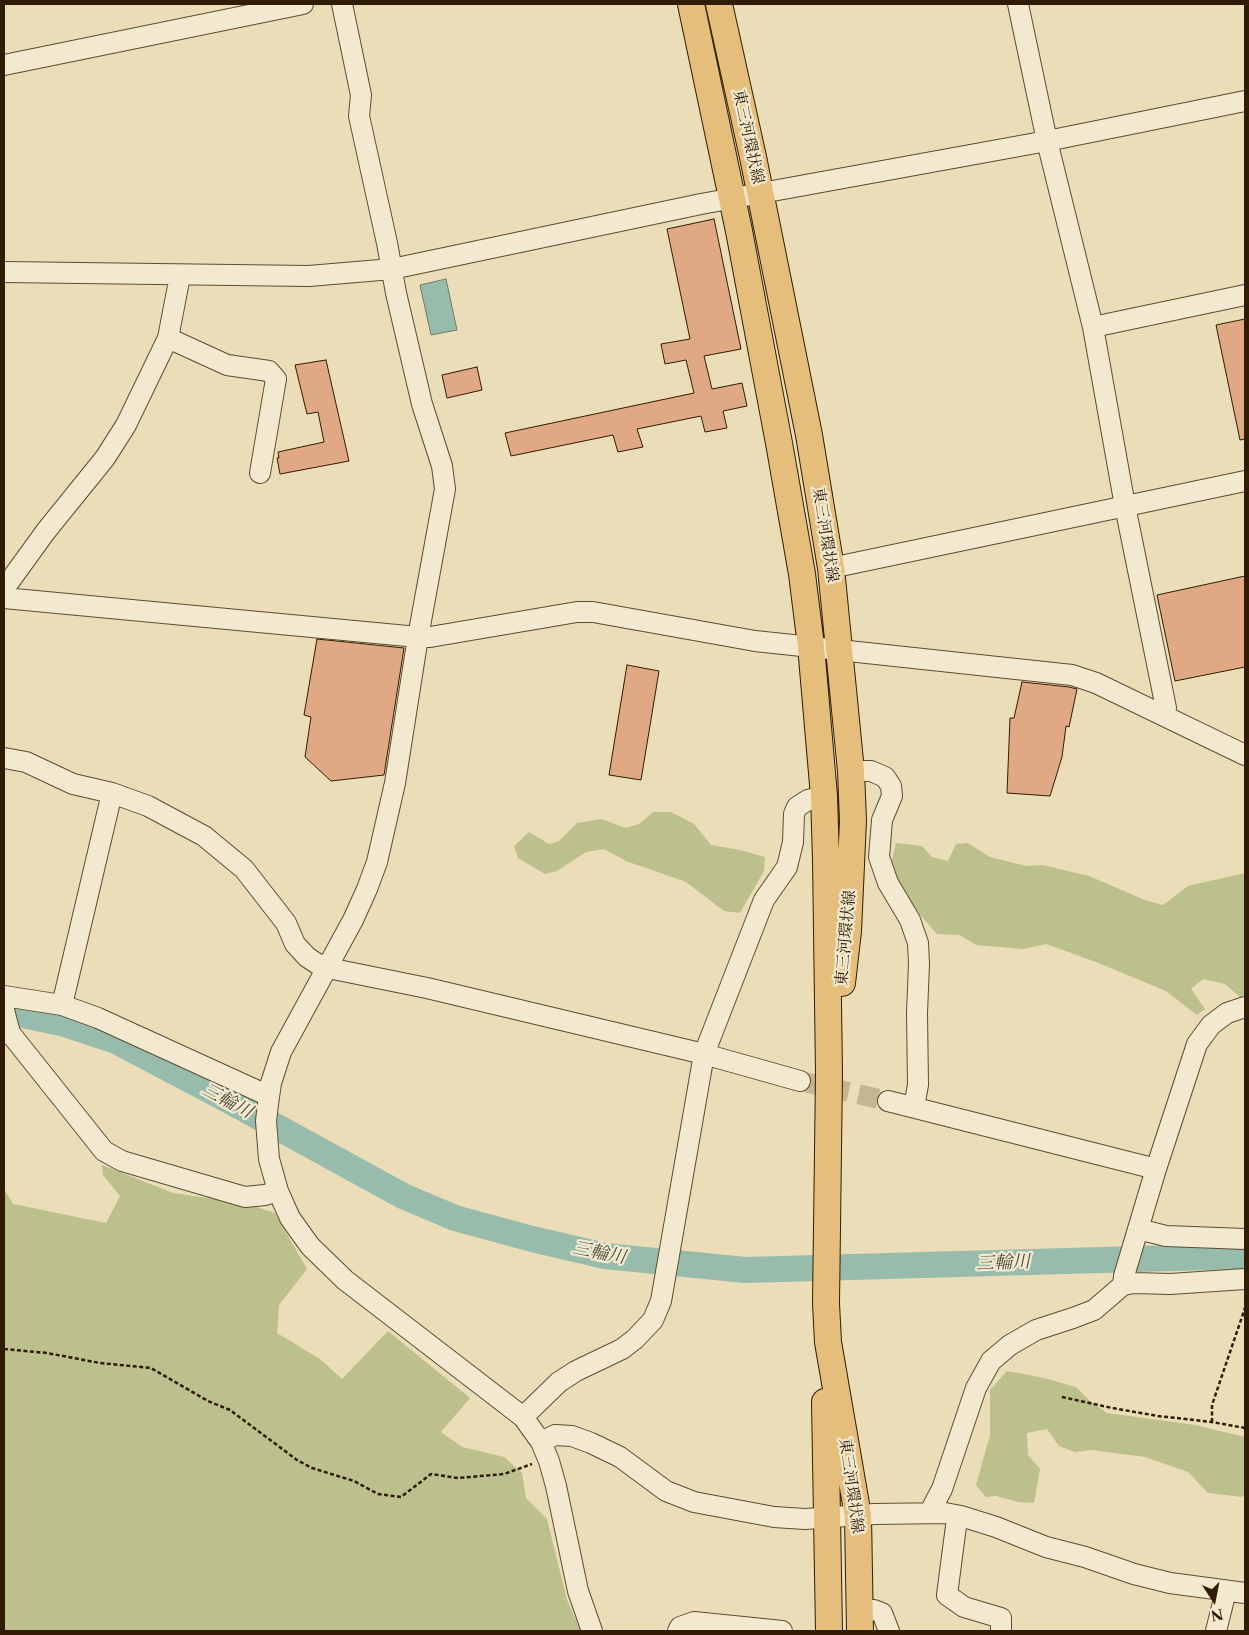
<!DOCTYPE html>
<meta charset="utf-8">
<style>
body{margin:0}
#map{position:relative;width:1249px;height:1635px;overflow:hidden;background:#ebddb7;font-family:"Libre Caslon Text",serif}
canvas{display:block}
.frame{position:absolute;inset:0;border:5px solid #2f1c03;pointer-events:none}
.north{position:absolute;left:1189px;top:1575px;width:50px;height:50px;-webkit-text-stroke:4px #f2e9d0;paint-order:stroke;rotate:169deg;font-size:14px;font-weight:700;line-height:20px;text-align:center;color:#2f1c03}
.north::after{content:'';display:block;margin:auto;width:18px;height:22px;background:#2f1c03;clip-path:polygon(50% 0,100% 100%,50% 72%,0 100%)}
</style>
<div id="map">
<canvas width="1249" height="1635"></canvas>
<div class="frame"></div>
<div class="north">N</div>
</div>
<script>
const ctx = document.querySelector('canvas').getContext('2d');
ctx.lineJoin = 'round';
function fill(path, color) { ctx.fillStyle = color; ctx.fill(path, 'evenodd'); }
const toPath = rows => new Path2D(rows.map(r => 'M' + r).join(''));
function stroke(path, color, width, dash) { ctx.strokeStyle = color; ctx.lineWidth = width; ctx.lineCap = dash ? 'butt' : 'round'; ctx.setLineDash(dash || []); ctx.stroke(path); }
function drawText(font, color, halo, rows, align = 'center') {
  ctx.font = font + ' "Libre Caslon Text","Noto Serif JP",serif'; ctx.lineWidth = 4.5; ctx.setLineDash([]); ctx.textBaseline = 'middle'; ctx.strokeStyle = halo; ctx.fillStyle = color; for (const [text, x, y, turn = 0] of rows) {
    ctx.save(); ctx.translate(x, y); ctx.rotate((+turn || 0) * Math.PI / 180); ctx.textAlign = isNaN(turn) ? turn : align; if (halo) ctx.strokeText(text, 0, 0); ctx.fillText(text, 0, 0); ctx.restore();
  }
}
fill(toPath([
 [653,812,671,812,694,824,711,845,740,850,765,857,764,871,740,913,724,911,686,882,626,861,604,849,586,852,557,871,545,874,518,858,514,846,529,832,549,844,559,841,577,823,601,819,626,828,639,824],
 [896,843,922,846,932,857,948,861,956,844,968,843,990,857,1026,866,1042,865,1089,876,1145,900,1163,905,1188,886,1245,873,1245,997,1240,997,1225,984,1203,979,1191,989,1205,1009,1197,1015,1166,991,1096,962,1046,944,1023,949,976,945,960,935,937,934,921,916,901,887,891,864],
 [102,1165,173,1193,244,1203,275,1213,307,1269,279,1305,277,1333,320,1359,342,1379,388,1331,470,1398,441,1432,462,1447,504,1457,522,1473,526,1498,547,1519,567,1600,581,1631,4,1631,4,1189,13,1204,106,1223,120,1196,103,1175],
 [1007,1371,1044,1378,1076,1387,1089,1400,1107,1413,1195,1425,1245,1437,1245,1493,1242,1497,1208,1493,1188,1472,1145,1457,1091,1450,1075,1452,1059,1446,1047,1429,1027,1433,1028,1455,1040,1469,1034,1503,1018,1502,996,1496,986,1497,976,1485,990,1435,990,1390]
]), '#bbc08c');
const water = toPath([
 [446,279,457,330,431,335,420,285,446,279]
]);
fill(water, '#98bcac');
stroke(water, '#6e7c68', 1);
stroke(toPath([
 [4,1011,61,1023,116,1041,226,1099,403,1196,455,1218,532,1239,605,1256,745,1270,1245,1256]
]), '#98bcac', 26);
const building = toPath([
 [714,219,741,349,704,356,712,389,742,383,747,406,723,411,727,428,705,432,701,416,637,429,643,447,618,452,613,435,511,456,505,433,694,393,686,360,665,364,661,344,690,339,667,229,714,219],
 [1245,319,1245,439,1240,440,1216,325,1245,319],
 [326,360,349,461,280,474,277,458,279,458,278,452,324,442,318,412,307,414,295,365,326,360],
 [477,367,482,390,447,398,442,375,477,367],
 [1245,576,1245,667,1175,681,1157,595,1245,576],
 [317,639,404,648,384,775,331,781,305,757,311,717,304,715,317,639],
 [627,665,659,671,641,780,609,775,627,665],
 [1022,682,1069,687,1077,689,1069,727,1066,726,1062,757,1050,796,1007,793,1010,718,1014,718,1022,682]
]);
fill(building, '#e1a983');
stroke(building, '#2f1c03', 1);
stroke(toPath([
 [800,1081,888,1101]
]), '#c5b693', 20, [20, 10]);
const minor = toPath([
 [342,4,361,95,359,116,387,243,396,293,422,404,442,466,445,489,418,637,395,783,377,862,367,889,353,920,281,1052,271,1083,268,1104,266,1121,269,1159,278,1191,290,1218,310,1246,345,1280,523,1417,541,1442,549,1461,556,1486,578,1591,592,1631],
 [1018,4,1047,141,1093,327,1125,506,1166,708,1163,715],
 [4,65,303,4],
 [4,272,309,276,392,269,701,204,1047,141,1245,101],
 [1093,327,1245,295],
 [168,338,227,365,269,371,276,379,260,473],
 [831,568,1245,481],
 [4,589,46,531,105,458,126,425,168,338,179,281,179,275],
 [4,598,418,637,430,637,577,612,593,612,755,641,1072,675,1096,683,1245,755],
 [4,758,26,762,73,784,112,793,62,1005,4,996],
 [851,771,871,771,885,777,891,786,892,796,882,820,879,857,888,883,910,920,918,943,919,964,917,1013,918,1085,914,1107],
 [112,793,148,806,204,836,244,869,286,923,295,944,307,957,316,963,328,968,427,988,704,1054,800,1081],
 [62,1005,98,1018,269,1096],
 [4,1010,10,1033],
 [4,1034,10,1033,104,1151,122,1161,245,1197,265,1195,278,1191],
 [888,1101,1156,1169],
 [1138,1229,1166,1236,1245,1239],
 [1123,1285,1124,1276,1156,1169,1197,1044,1211,1025,1227,1013,1245,1007],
 [523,1417,559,1382,576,1371,622,1349,635,1339,653,1320,661,1301,704,1054,764,900,787,867,793,842,794,814,797,807,808,800,824,796],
 [541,1442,555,1435,572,1436,591,1443,620,1457,666,1491,694,1502,774,1517,805,1519,875,1514,945,1513,961,1516,996,1527,1046,1547,1085,1557,1134,1574,1170,1583,1245,1593],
 [931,1513,933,1506,942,1489,976,1388,991,1361,1010,1345,1036,1330,1073,1318,1094,1310,1123,1285,1134,1283,1170,1284,1245,1279],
 [961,1516,956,1526,947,1595,964,1607,1001,1618,1001,1631],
 [860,1610,874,1610,882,1613,889,1631],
 [678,1631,680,1627,694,1622,782,1631],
 [1216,1631,1226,1591]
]);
const major = toPath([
 [691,4,739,231,779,443,802,574,811,646,824,796,826,859,829,1073,826,1304,828,1342,858,1516,860,1631],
 [719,4,753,157,809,435,831,568,851,771,853,821,848,931,842,983],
 [825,1402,829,1631]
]);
stroke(minor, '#5e4c30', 22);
stroke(major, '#2f1c03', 28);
stroke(toPath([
 [4,1349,47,1353,100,1363,151,1368,208,1401,230,1410,297,1460,312,1468,354,1481,378,1494,401,1497,431,1474,458,1478,504,1474,532,1464],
 [1062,1397,1112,1408,1158,1416,1212,1422,1245,1428],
 [1212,1422,1212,1405,1245,1308]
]), '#2f1c03', 2.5, [4, 2.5]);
stroke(minor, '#f2e9d0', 20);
stroke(major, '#e6be7c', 26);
drawText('16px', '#2f1c03', '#f2e9d0', [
 ["東三河環状線",748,137,78],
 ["東三河環状線",825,535,81],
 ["東三河環状線",846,938,-85],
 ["東三河環状線",851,1486,82]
]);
drawText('italic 18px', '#4e4c36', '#f2e9d0', [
 ["三輪川",227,1101,28],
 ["三輪川",599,1253,11],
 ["三輪川",1003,1263,-2]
]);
</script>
